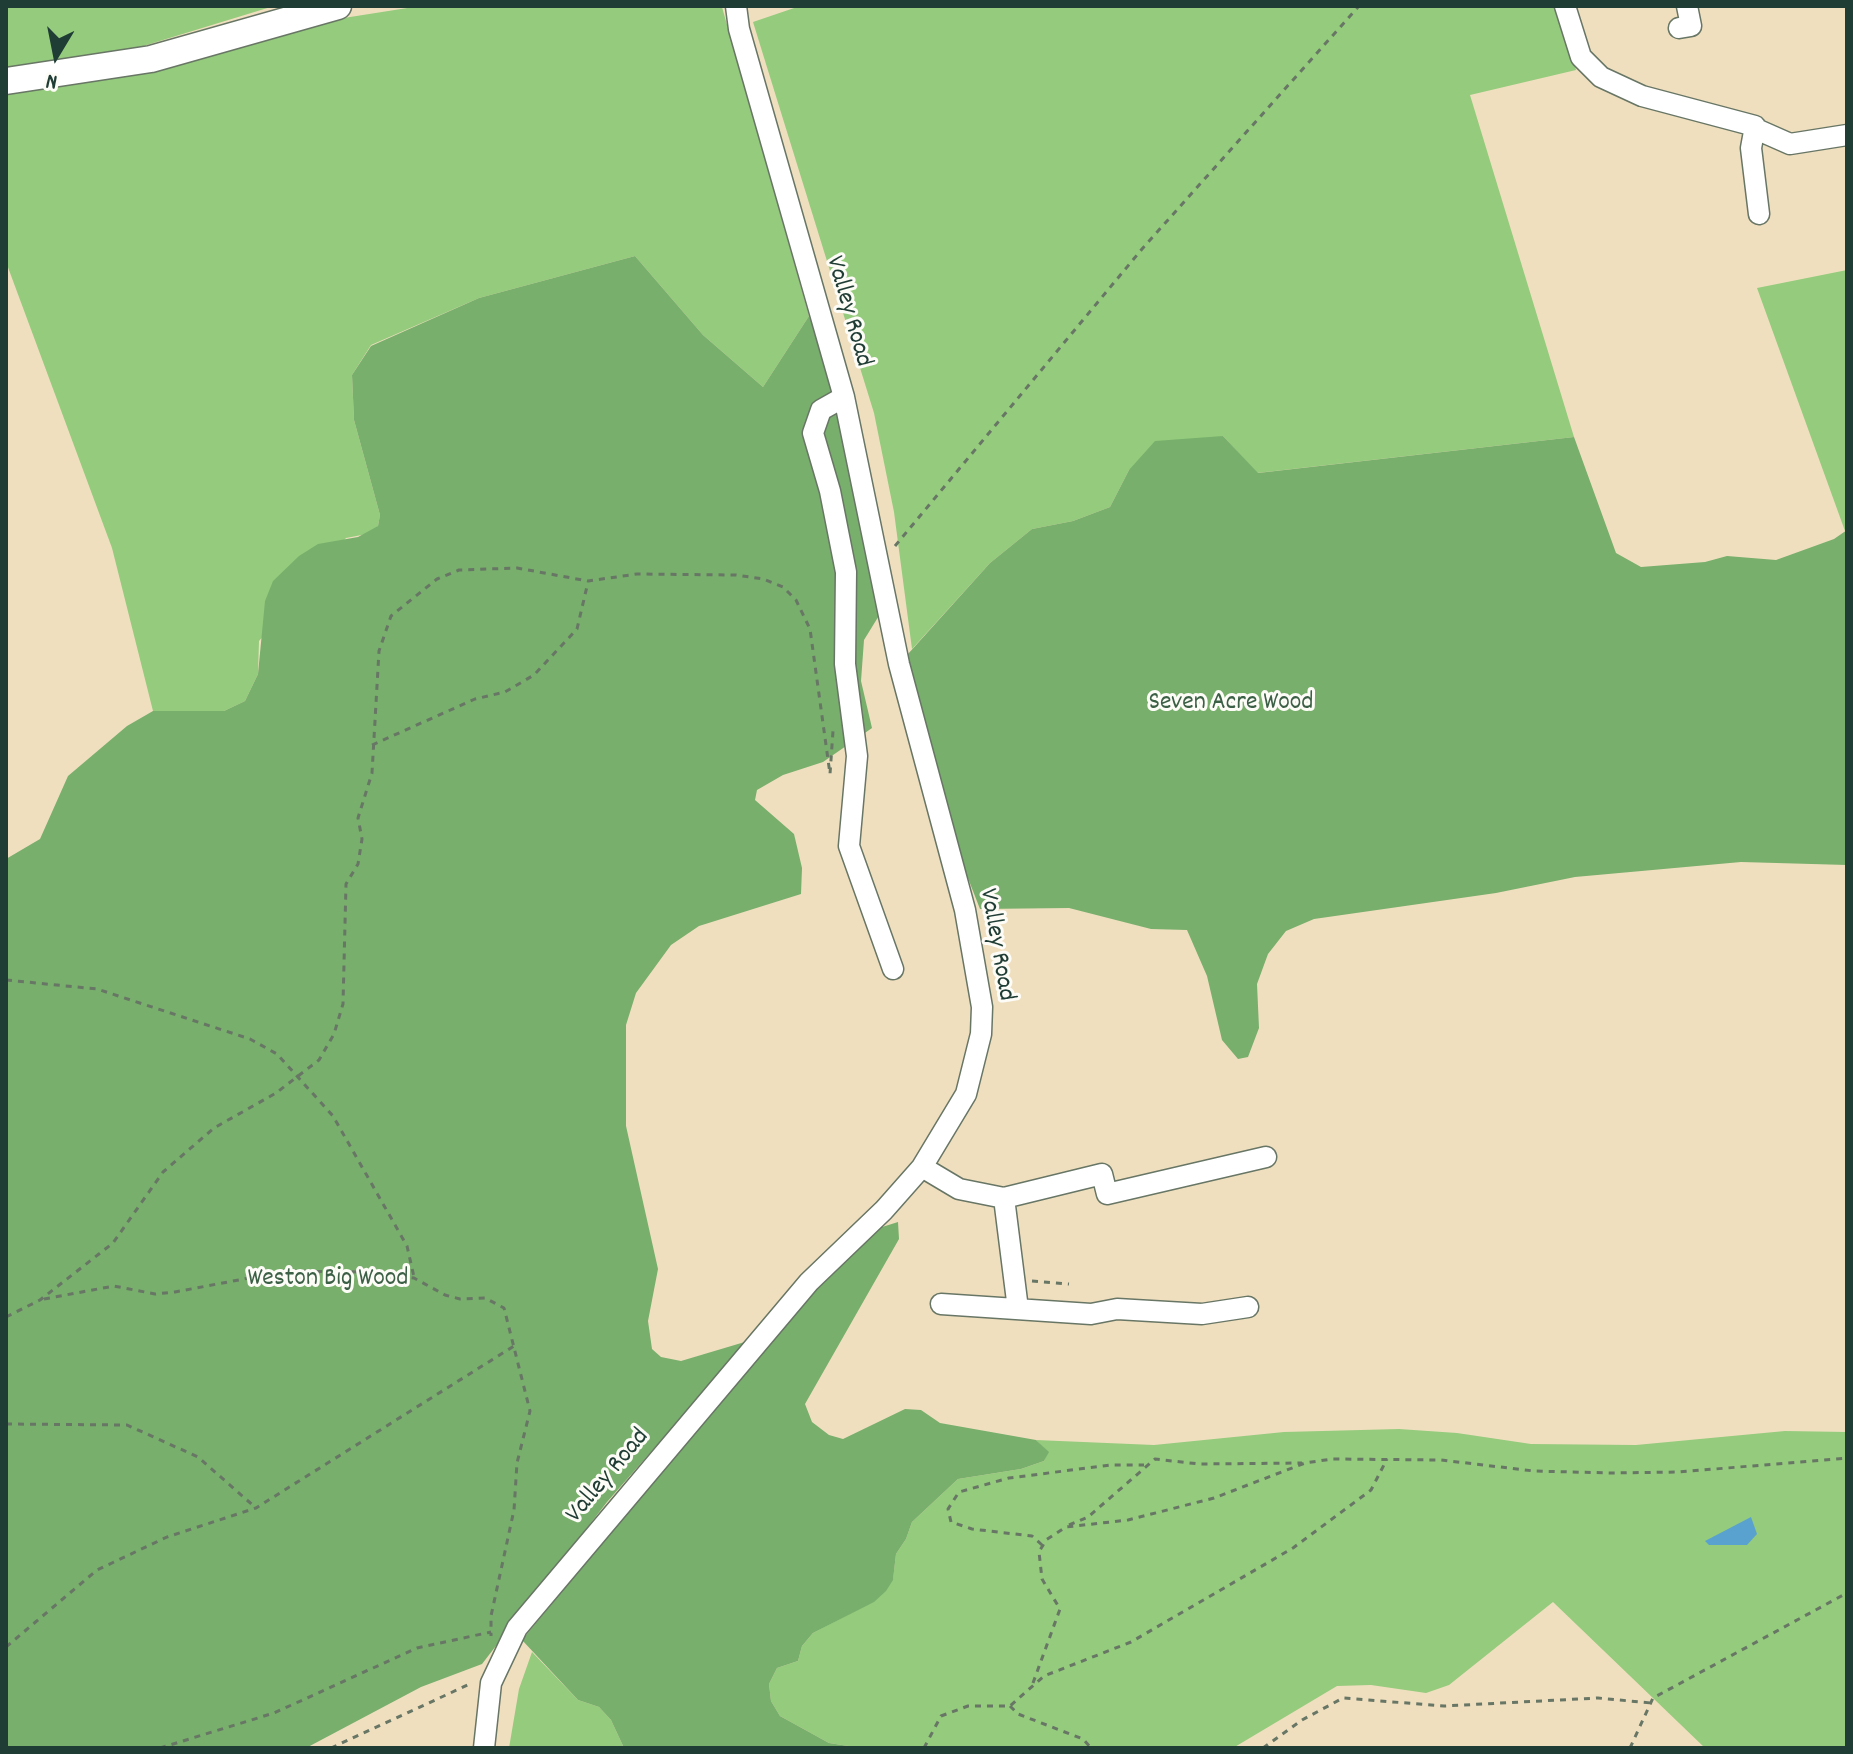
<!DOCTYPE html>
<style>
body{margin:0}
#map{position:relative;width:1853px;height:1754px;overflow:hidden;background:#efdfbf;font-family:Dekko,sans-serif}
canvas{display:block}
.frame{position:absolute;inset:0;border:8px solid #1f3d34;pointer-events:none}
.north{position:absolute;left:16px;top:16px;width:80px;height:80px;-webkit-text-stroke:6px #fdfcf7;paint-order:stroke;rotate:190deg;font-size:22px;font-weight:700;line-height:32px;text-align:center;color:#1f3d34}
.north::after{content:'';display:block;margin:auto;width:28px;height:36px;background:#1f3d34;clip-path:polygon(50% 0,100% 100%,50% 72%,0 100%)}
</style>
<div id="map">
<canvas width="1853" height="1754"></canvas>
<div class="frame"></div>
<div class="north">N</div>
</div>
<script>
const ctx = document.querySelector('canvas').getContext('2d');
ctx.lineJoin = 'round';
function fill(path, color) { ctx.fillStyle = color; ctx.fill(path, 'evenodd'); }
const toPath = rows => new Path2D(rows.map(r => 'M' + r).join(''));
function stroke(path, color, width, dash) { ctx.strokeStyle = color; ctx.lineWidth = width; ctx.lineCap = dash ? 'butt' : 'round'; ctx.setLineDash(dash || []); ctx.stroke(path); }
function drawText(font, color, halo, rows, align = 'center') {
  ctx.font = font + ' Dekko,sans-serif'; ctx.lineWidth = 6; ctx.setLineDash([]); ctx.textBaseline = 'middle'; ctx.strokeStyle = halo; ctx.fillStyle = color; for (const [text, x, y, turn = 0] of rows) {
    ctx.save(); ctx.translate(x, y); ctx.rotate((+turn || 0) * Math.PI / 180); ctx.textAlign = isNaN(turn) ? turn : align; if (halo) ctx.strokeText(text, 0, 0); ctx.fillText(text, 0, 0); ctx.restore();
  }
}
fill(toPath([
 [6,6,274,6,127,51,6,70],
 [420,6,722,7,809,316,763,387,703,335,635,256,479,298,371,345,352,375,354,420,380,515,378,526,372,533,346,538,259,641,258,674,245,701,224,711,153,711,112,548,6,262,6,93,312,23],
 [800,6,1558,6,1576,70,1470,95,1574,437,1257,473,1223,436,1129,470,1110,507,1073,521,1032,529,990,563,912,649,894,512,874,413,753,22],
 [1847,270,1847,530,1845,531,1757,288],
 [1399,1429,1457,1433,1531,1444,1636,1445,1785,1431,1847,1432,1847,1748,1705,1748,1553,1602,1449,1685,1426,1693,1371,1685,1337,1686,1233,1748,861,1748,829,1743,780,1716,771,1701,769,1684,777,1668,798,1661,802,1646,813,1633,853,1612,893,1579,896,1554,906,1539,912,1522,958,1479,1021,1469,1044,1461,1048,1452,1036,1440,1154,1445,1284,1432],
 [532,1652,578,1700,599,1707,611,1720,624,1748,509,1748,519,1689]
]), '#95cb7d');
fill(toPath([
 [635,256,703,335,763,387,809,316,844,397,888,601,864,640,861,681,872,728,823,762,783,775,757,790,755,800,794,834,802,868,801,894,699,926,671,945,636,993,626,1025,626,1126,658,1269,648,1321,652,1349,661,1357,681,1361,748,1341,607,1502,482,1664,421,1687,306,1748,6,1748,6,859,40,839,68,776,127,726,153,711,224,711,245,701,258,674,265,601,273,581,299,556,318,544,358,537,378,526,380,515,354,420,352,375,371,346,479,298],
 [1223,436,1258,473,1574,437,1616,553,1641,567,1705,562,1727,556,1776,560,1834,539,1847,530,1847,865,1741,862,1575,877,1496,893,1314,919,1286,931,1268,954,1257,984,1259,1028,1248,1057,1238,1059,1222,1040,1207,976,1187,930,1151,929,1069,908,980,909,924,765,899,664,990,563,1032,529,1073,521,1110,507,1129,470,1155,441],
 [898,1222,899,1239,805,1404,812,1422,829,1435,843,1439,905,1409,921,1410,940,1423,1036,1440,1049,1452,1044,1461,1021,1469,958,1479,912,1522,906,1539,896,1554,893,1580,886,1591,874,1602,813,1633,802,1646,798,1661,777,1668,769,1684,771,1701,780,1716,829,1743,861,1748,624,1748,611,1720,599,1707,578,1700,522,1640,814,1287,879,1228]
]), '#78af6c');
fill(toPath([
 [1751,1517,1757,1534,1747,1545,1709,1545,1705,1541]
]), '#59a2d0');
const minor = toPath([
 [1565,6,1581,57,1601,77,1642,96,1755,126,1751,148,1759,214],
 [1679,28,1691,26,1687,6],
 [1756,129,1790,144,1847,135],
 [844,397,821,410,813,433,830,491,846,572,845,664,857,756,849,846,893,969],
 [922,1167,959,1189,1004,1198,1102,1174,1107,1194,1266,1157],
 [1004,1198,1018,1309],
 [941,1304,1091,1314,1117,1309,1202,1314,1248,1307],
 [484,1748,491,1683,517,1628,809,1282,884,1210,922,1167,966,1094,981,1034,982,1007,965,910,899,664,844,397,739,29,736,6]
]);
const major = toPath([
 [6,81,151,59,338,6]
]);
stroke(minor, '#687665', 23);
stroke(major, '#687665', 29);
stroke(toPath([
 [895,546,1142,249,1359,6],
 [372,745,475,699,505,692,534,675,577,629,588,582],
 [6,980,97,989,250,1039,277,1054,333,1116,407,1246,414,1277],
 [1032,1281,1069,1284],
 [44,1299,114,1286,155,1294,175,1292,286,1271,363,1272,414,1278,445,1295,460,1299,485,1298,504,1308,530,1411,517,1463,514,1510,491,1616,491,1636],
 [6,1317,40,1300,113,1243,163,1172,214,1128,276,1093,319,1060,334,1034,343,1004,346,884,358,864,362,839,358,818,372,773,379,651,391,616,437,579,459,570,517,568,588,581,637,574,736,575,763,579,783,587,796,600,810,629,830,774,833,731],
 [6,1424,127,1425,198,1457,256,1508],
 [1069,1525,1088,1517,1155,1459,1199,1464,1302,1463],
 [1042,1545,1032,1536,972,1529,951,1522,948,1509,959,1492,1009,1478,1111,1465,1144,1465],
 [6,1647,97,1570,167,1537,256,1508,514,1346],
 [1033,1683,1060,1609,1042,1579,1039,1552,1046,1540,1066,1527,1128,1520,1214,1498,1305,1463,1332,1459,1441,1460,1534,1471,1612,1473,1679,1472,1847,1458],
 [1010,1706,1018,1714,1083,1739,1091,1748],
 [160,1748,274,1713,417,1648,491,1632],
 [331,1748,472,1683],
 [924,1748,941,1716,968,1706,1010,1706,1044,1676,1131,1642,1293,1548,1371,1490,1387,1459],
 [1263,1748,1302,1720,1343,1698,1444,1706,1598,1698,1651,1703],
 [1630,1748,1653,1698,1847,1593]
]), '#687665', 3, [6, 6]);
stroke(minor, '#fff', 20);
stroke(major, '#fff', 26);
drawText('26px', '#1f3d34', '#fdfcf7', [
 ["Valley Road",847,312,74],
 ["Valley Road",995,945,80],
 ["Valley Road",609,1477,-50]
]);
drawText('26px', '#3c6046', '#fdfcf7', [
 ["Seven Acre Wood",1231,704],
 ["Weston Big Wood",328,1280]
]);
</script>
